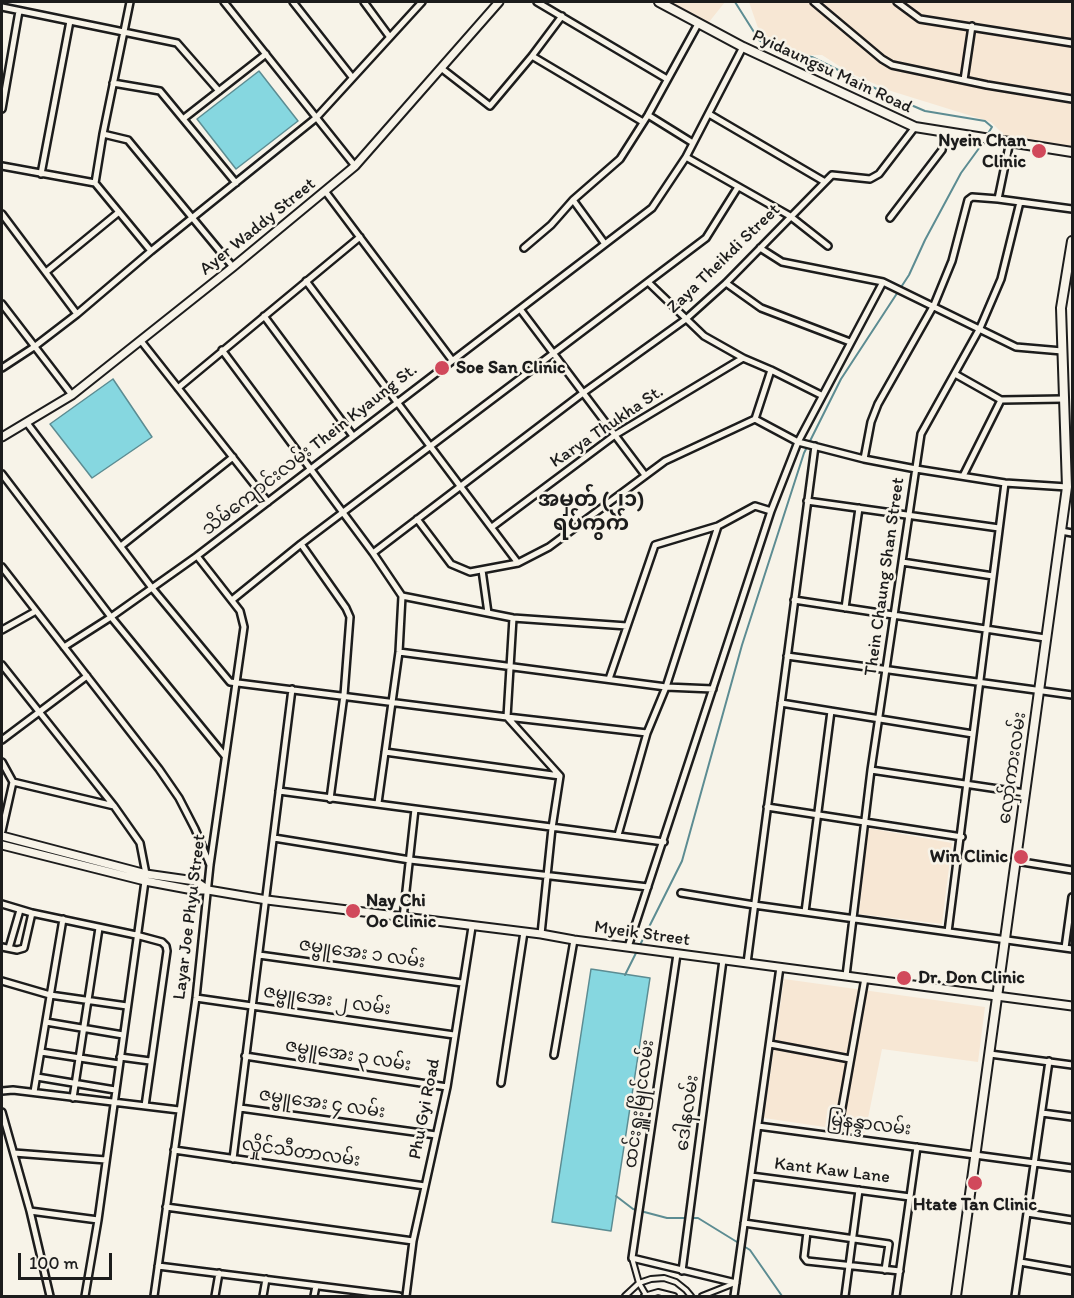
<!DOCTYPE html>
<meta charset="utf-8">
<style>
body{margin:0}
#map{position:relative;width:1074px;height:1298px;overflow:hidden;background:#f7f3e8;font-family:Itim,sans-serif}
canvas{display:block}
.frame{position:absolute;inset:0;border:3px solid #1c1c1c;pointer-events:none}
.scale{position:absolute;left:18px;top:1253px;width:94px;height:27px;box-sizing:border-box;border:3px solid #1c1c1c;border-top:0;padding-left:8px;font-size:18px;line-height:21px;white-space:nowrap;color:#1c1c1c;-webkit-text-stroke:4px #f7f3e8;paint-order:stroke}
</style>
<div id="map">
<canvas width="1074" height="1298"></canvas>
<div class="frame"></div>
<div class="scale">100 m</div>
</div>
<script>
const ctx = document.querySelector('canvas').getContext('2d');
ctx.lineJoin = 'round';
function fill(path, color) { ctx.fillStyle = color; ctx.fill(path, 'evenodd'); }
const toPath = rows => new Path2D(rows.map(r => 'M' + r).join(''));
function stroke(path, color, width, dash) { ctx.strokeStyle = color; ctx.lineWidth = width; ctx.lineCap = dash ? 'butt' : 'round'; ctx.setLineDash(dash || []); ctx.stroke(path); }
function drawText(font, color, halo, rows, align = 'center') {
  ctx.font = font + ' Itim,"Noto Sans Myanmar",sans-serif'; ctx.lineWidth = 5; ctx.setLineDash([]); ctx.textBaseline = 'middle'; ctx.strokeStyle = halo; ctx.fillStyle = color; for (const [text, x, y, turn = 0] of rows) {
    ctx.save(); ctx.translate(x, y); ctx.rotate((+turn || 0) * Math.PI / 180); ctx.textAlign = isNaN(turn) ? turn : align; if (halo) ctx.strokeText(text, 0, 0); ctx.fillText(text, 0, 0); ctx.restore();
  }
}
fill(toPath([
 [659,2,725,2,705,27],
 [749,2,1072,2,1072,152,1010,141,991,122,891,91,850,73,822,55,802,55,774,43,758,28],
 [868,828,952,843,942,924,859,914],
 [784,979,985,1007,978,1062,882,1049,865,1133,764,1118]
]), '#f7e7d4');
const water = toPath([
 [259,71,298,121,236,169,197,119,259,71],
 [113,379,152,437,92,478,50,424,113,379],
 [591,969,650,978,611,1231,552,1222,591,969]
]);
fill(water, '#86d7e0');
stroke(water, '#5c8c92', 1.5);
stroke(toPath([
 [735,2,759,40,779,51,812,57,897,99,925,111,985,121,992,127,987,135],
 [625,975,682,861,742,645,804,453,841,379,909,275,925,240,961,173,985,140],
 [616,1196,633,1209,667,1218,698,1218,750,1250,782,1296]
]), '#5c8c92', 2);
const pedestrian = toPath([
 [632,1258,639,1283,646,1295],
 [625,1296,639,1283,651,1279,664,1278,676,1282,686,1290,691,1296],
 [644,1296,658,1292,674,1296],
 [702,1296,735,1283]
]);
const minor = toPath([
 [224,2,355,166],
 [293,2,352,77],
 [364,2,389,36],
 [537,2,667,79],
 [814,2,882,59,892,65,987,85,1072,99],
 [897,2,920,19,1072,43],
 [2,7,177,43,219,91],
 [532,56,643,122],
 [441,68,490,106,532,56,562,16],
 [964,80,972,26],
 [113,83,160,91,236,183],
 [2,109,19,11],
 [709,114,825,182],
 [648,115,693,143],
 [183,119,266,54],
 [103,134,128,140,233,267],
 [686,157,790,216,828,246],
 [2,166,95,183,151,251],
 [41,174,70,21],
 [95,183,103,134,130,2],
 [325,191,452,360],
 [998,199,1010,141],
 [2,214,77,314],
 [890,218,942,150,945,131],
 [605,244,573,200,620,159,648,115,698,24],
 [524,248,551,225,573,200],
 [760,248,782,262,883,282,1016,347,1062,351],
 [46,272,119,212],
 [306,281,518,563],
 [648,282,704,336,743,358,771,370,821,395],
 [726,283,761,308,850,342],
 [2,304,72,395],
 [520,309,645,475],
 [264,316,353,436],
 [141,341,268,502],
 [222,350,373,553,402,596,399,652,378,803],
 [2,368,34,347,77,314,151,251,316,118,422,2],
 [955,374,1001,400,1063,399],
 [178,388,360,237],
 [755,419,798,442,864,459,916,469,1005,483,1067,487],
 [27,423,152,588,230,682,507,717,560,776,552,828,541,934],
 [864,459,871,422,878,404,934,305,952,261,968,200,972,197,998,199,1072,209],
 [2,474,111,617,225,756],
 [963,476,1001,400],
 [807,501,999,528],
 [417,519,451,564,470,572,518,563,549,547,665,461,755,419,771,370],
 [492,527,615,435,743,358],
 [1061,531,1072,533],
 [301,544,346,608,350,617,344,695,330,799],
 [121,546,233,457],
 [373,553,583,393,686,319,726,283,829,178,832,175,870,179,879,174,915,127],
 [902,562,993,576],
 [2,567,159,769,179,798,195,829,210,865],
 [482,570,488,613],
 [402,596,513,618,627,626],
 [232,600,301,544,706,238,738,187],
 [794,600,1045,638],
 [845,608,859,508],
 [513,618,507,717,647,733],
 [2,630,36,611],
 [64,647,111,617,197,556,652,208,686,157,743,47],
 [399,652,666,687,713,689],
 [787,656,1072,695],
 [2,665,114,806,140,843,146,874,98,1220,85,1296],
 [609,679,655,545,718,526,755,506,771,511],
 [781,703,973,734],
 [2,740,87,676],
 [385,752,560,776],
 [2,762,13,782,2,831],
 [871,770,1025,793],
 [13,782,114,806],
 [279,791,415,809,403,918],
 [767,807,962,837],
 [415,809,664,842],
 [618,835,647,733,666,687,718,526],
 [274,838,410,860,648,887],
 [1016,861,1072,870],
 [681,893,754,905,1072,949],
 [2,904,32,913,136,935,162,942,166,946,167,951,145,1106],
 [805,912,831,711],
 [948,932,1005,483],
 [2,947,17,950,24,948,32,913],
 [628,947,771,511,798,442,883,282],
 [9,948,20,910],
 [1065,948,1072,897],
 [677,954,632,1258,736,1283],
 [259,955,462,983],
 [747,963,815,446],
 [846,976,871,770,921,434,980,328,1001,279,1020,202],
 [2,981,50,995,127,1006],
 [196,998,454,1035],
 [46,1022,123,1035],
 [770,1044,850,1059],
 [41,1052,119,1064],
 [990,1054,1072,1065],
 [554,1055,574,940],
 [245,1056,447,1087],
 [120,1057,150,1061],
 [37,1077,115,1090],
 [501,1083,524,932],
 [2,1091,13,1090,179,1110],
 [34,1092,63,919],
 [73,1098,99,928],
 [240,1108,436,1135],
 [2,1112,30,1211,50,1296],
 [1042,1113,1072,1117],
 [758,1126,1072,1168],
 [837,1136,865,978],
 [174,1150,425,1186],
 [14,1153,106,1160],
 [233,1159,292,689],
 [751,1176,910,1197],
 [166,1207,413,1241],
 [30,1211,98,1220],
 [1027,1213,1072,1220],
 [744,1223,889,1244,885,1270],
 [807,1232,804,1257,807,1261,900,1271],
 [1020,1262,1072,1271],
 [158,1266,399,1296],
 [682,1271,723,960],
 [154,1296,196,998,210,865,244,627,240,611,197,556],
 [215,1296,219,1273],
 [263,1296,266,1279],
 [314,1296,316,1286],
 [406,1296,413,1241,447,1087,472,927],
 [734,1296,780,967],
 [845,1296,859,1190],
 [896,1296,917,1147],
 [1015,1296,1049,1061]
]);
const tertiary = toPath([
 [2,437,72,395,233,267,355,166,499,2],
 [2,836,146,874,195,881,208,890],
 [2,845,145,881,193,890,208,890,267,900,541,934,574,940,1072,1006]
]);
const secondary = toPath([
 [659,2,743,47,915,127,1072,152],
 [956,1296,1067,487,1061,308,1072,241]
]);
stroke(pedestrian, '#1c1c1c', 8);
stroke(minor, '#1c1c1c', 10);
stroke(tertiary, '#1c1c1c', 11);
stroke(secondary, '#1c1c1c', 12);
stroke(pedestrian, '#f7f3e8', 4);
stroke(minor, '#f7f3e8', 5);
stroke(tertiary, '#f7f3e8', 7);
stroke(secondary, '#f7f3e8', 8);
for (const [x, y, r, color] of [
 [1039,151,8,"#d1495b"],
 [442,368,8,"#d1495b"],
 [1021,857,8,"#d1495b"],
 [353,911,8,"#d1495b"],
 [904,978,8,"#d1495b"],
 [975,1183,8,"#d1495b"]
]) { const dot = new Path2D(); dot.arc(x, y, r, 0, 2 * Math.PI); ctx.fillStyle = color; ctx.fill(dot); stroke(dot, '#f7f3e8', 2); }
drawText('18px', '#1c1c1c', '#f7f3e8', [
 ["Pyidaungsu Main Road",832,72,25],
 ["Ayer Waddy Street",258,227,-39],
 ["Zaya Theikdi Street",724,259,-44],
 ["Karya Thukha St.",607,427,-34],
 ["သိမ်ကျောင်းလမ်း Thein Kyaung St.",310,450,-38],
 ["Thein Chaung Shan Street",885,577,-82],
 ["လှော်ကားလမ်း",1013,768,-82],
 ["Layar Joe Phyu Street",190,917,-83],
 ["Myeik Street",642,934,8],
 ["ဇမ္ဗူအေး ၁ လမ်း",362,954,8],
 ["ဇမ္ဗူအေး ၂ လမ်း",327,1001,8],
 ["ဇမ္ဗူအေး ၃ လမ်း",348,1056,9],
 ["ဇမ္ဗူအေး ၄ လမ်း",322,1104,8],
 ["ထင်းရှူးမြိုင်လမ်း",640,1104,-82],
 ["Phu Gyi Road",425,1109,-79],
 ["ဒေါနလမ်း",688,1113,-82],
 ["မြနန္ဒာလမ်း",869,1125,7],
 ["လှိုင်သီတာလမ်း",301,1153,8],
 ["Kant Kaw Lane",832,1171,7]
]);
drawText('bold 18px', '#1c1c1c', '#f7f3e8', [
 ["Nyein Chan",1026,141,"right"],
 ["Clinic",1026,162,"right"],
 ["Soe San Clinic",456,368],
 ["Win Clinic",1008,857,"right"],
 ["Nay Chi",366,901],
 ["Oo Clinic",366,922],
 ["Dr. Don Clinic",918,978],
 ["Htate Tan Clinic",975,1205,"center"]
], 'left');
drawText('bold 21px', '#1c1c1c', '#f7f3e8', [
 ["အမှတ် (၂၁)",591,501],
 ["ရပ်ကွက်",591,525]
]);
</script>
